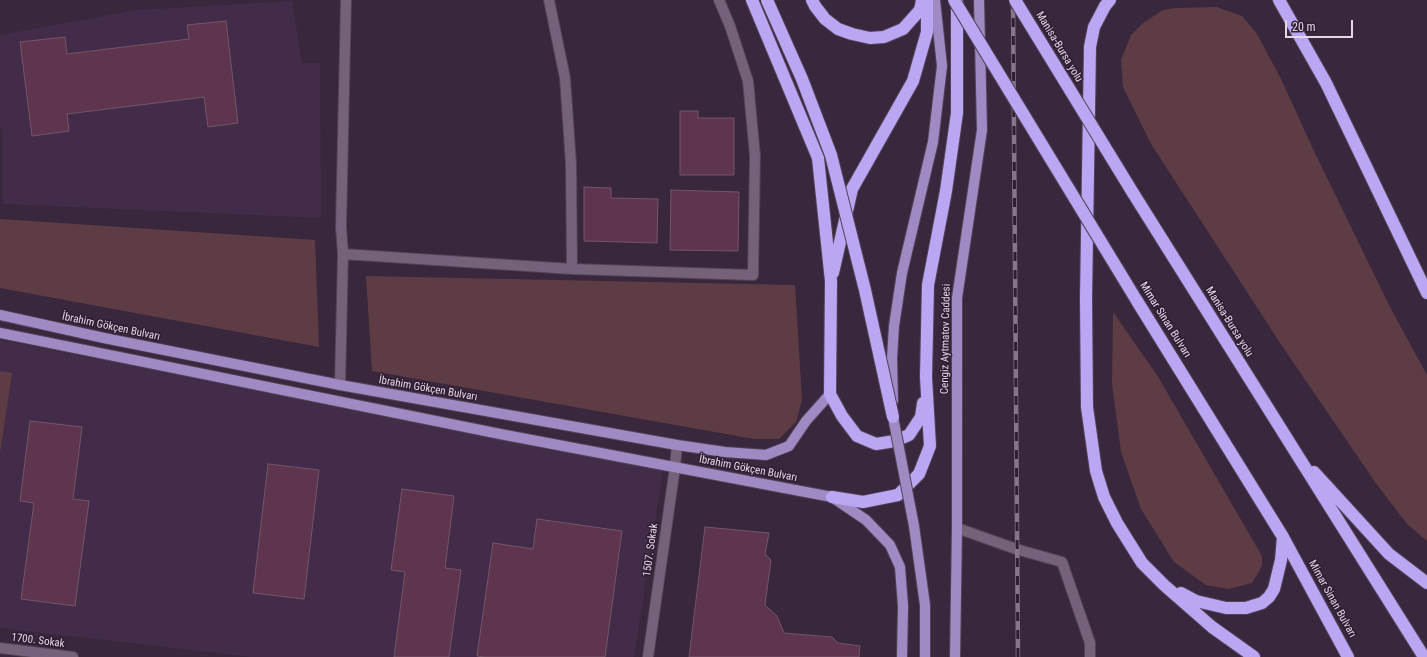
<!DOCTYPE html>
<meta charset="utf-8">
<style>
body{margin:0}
#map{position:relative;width:1427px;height:657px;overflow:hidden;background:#39273e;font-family:"Roboto Condensed",sans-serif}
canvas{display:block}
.scale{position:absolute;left:1285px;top:20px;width:68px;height:18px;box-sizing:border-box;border:2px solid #e3d7e6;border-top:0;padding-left:5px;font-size:12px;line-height:14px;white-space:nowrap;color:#e3d7e6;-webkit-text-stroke:3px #2f1d34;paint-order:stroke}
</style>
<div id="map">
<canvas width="1427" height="657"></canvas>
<div class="scale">20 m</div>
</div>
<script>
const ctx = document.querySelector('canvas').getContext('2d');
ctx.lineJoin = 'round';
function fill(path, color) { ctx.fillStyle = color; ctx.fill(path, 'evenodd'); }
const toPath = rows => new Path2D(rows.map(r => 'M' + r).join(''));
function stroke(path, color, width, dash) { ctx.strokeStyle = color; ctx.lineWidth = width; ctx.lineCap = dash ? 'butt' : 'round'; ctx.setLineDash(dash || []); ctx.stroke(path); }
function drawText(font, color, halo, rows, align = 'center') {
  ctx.font = font + ' "Roboto Condensed",sans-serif'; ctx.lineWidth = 3; ctx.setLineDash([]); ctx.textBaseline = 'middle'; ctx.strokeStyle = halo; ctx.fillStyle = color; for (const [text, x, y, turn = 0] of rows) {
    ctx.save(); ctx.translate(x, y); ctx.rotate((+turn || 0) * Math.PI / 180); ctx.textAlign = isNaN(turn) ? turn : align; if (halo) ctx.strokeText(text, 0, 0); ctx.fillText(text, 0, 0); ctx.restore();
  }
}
fill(toPath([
 [292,1,302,63,320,63,321,218,3,204,2,129,0,129,0,35,137,10],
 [0,340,663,470,634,657,252,657,0,628]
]), '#432c49');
fill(toPath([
 [1217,7,1242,16,1257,34,1281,79,1314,151,1390,307,1427,375,1427,541,1407,524,1375,482,1282,346,1151,144,1123,87,1121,60,1131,35,1143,23,1163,10,1176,8],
 [0,219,315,240,319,347,0,288],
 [366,276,795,285,802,400,796,422,779,439,754,439,372,371],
 [1113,312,1157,375,1262,556,1262,566,1252,583,1229,589,1206,585,1174,562,1141,509,1121,452,1112,384],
 [0,371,12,373,0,453]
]), '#5e3c43');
const building = toPath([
 [226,21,238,123,208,127,204,97,67,114,69,131,32,136,20,42,65,37,67,54,189,39,187,25,226,21],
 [680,111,698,111,698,118,734,118,734,175,680,175,680,111],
 [584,187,611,188,611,198,658,199,657,243,584,241,584,187],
 [671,190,739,192,738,251,670,250,671,190],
 [30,421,82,427,73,499,89,501,75,606,21,599,34,503,20,501,30,421],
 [268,464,319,470,304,599,253,593,268,464],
 [402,489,454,496,445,568,461,570,449,657,394,657,405,572,391,570,402,489],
 [537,519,622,531,605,657,485,657,477,656,493,543,533,549,537,519],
 [705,527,769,533,765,554,771,560,765,605,777,616,784,633,832,637,838,643,860,646,859,657,689,657,705,527]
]);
fill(building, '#5f344f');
stroke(building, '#735667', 1);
const minor = toPath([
 [549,0,565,78,571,164,572,269],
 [343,254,572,269,753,275,755,156,748,81,730,26,719,0],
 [340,385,343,254,341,227,346,0],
 [957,528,1016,549,1062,562,1090,643,1090,657],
 [0,648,73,657],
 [648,657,675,467,677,445]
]);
const major = toPath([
 [0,315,104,338,340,385,677,445,725,452,766,455,789,446,806,421,830,394],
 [0,333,500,434,832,497,866,520,890,545,900,567,903,606,902,657],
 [893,401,892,358,894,326,902,273,933,142,942,66,935,0],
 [955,657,957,528,957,298,982,130,979,0]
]);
const highway = toPath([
 [752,0,818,158,831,281,830,394,842,416,857,436,876,444,895,441,909,435,921,417,923,403],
 [812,0,815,6,825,19,838,29,852,34,870,38,884,37,903,29,920,10,922,0],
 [1110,0,1105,6,1094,27,1090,47,1086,299,1087,407,1096,471,1104,497,1117,523,1142,563,1164,585,1212,627,1254,657],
 [1279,0,1326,83,1427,293],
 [1133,193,1424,657],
 [833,273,852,189,913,81,927,32,927,0],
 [1137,301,1283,537,1348,657],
 [1314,472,1389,554,1427,583],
 [832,497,863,502,898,495,919,474,930,446,926,377,928,285,946,191,957,113,957,0],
 [1181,593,1196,601,1226,608,1246,608,1262,603,1269,597,1274,589,1281,560,1283,537]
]);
stroke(minor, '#534356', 12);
stroke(major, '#534356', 12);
stroke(highway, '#534356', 14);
stroke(minor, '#76617b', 10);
stroke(major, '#9f8ac4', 10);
stroke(highway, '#bba6f4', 12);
const rail = toPath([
 [1013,0,1018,657]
]);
stroke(rail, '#86768a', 4.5);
stroke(rail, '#2f1d34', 3, [9]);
const majorBridge = toPath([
 [893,417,914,526,925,605,925,657]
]);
const highwayBridge = toPath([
 [767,0,802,79,831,155,865,290,893,417],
 [954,0,1137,301],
 [1015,0,1133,193]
]);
stroke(majorBridge, '#534356', 12, []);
stroke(highwayBridge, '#534356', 14, []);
stroke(majorBridge, '#9f8ac4', 10);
stroke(highwayBridge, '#bba6f4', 12);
drawText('11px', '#e3d7e6', '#2f1d34', [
 ["Manisa-Bursa yolu",1059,47,59],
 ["Mimar Sinan Bulvarı",1165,320,58],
 ["Manisa-Bursa yolu",1229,322,58],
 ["İbrahim Gökçen Bulvarı",111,327,12],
 ["Cengiz Aytmatov Caddesi",946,339,-89],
 ["İbrahim Gökçen Bulvarı",428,389,10],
 ["İbrahim Gökçen Bulvarı",748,469,11],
 ["1507. Sokak",651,550,-82],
 ["Mimar Sinan Bulvarı",1332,599,61],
 ["1700. Sokak",38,641,7]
]);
</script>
